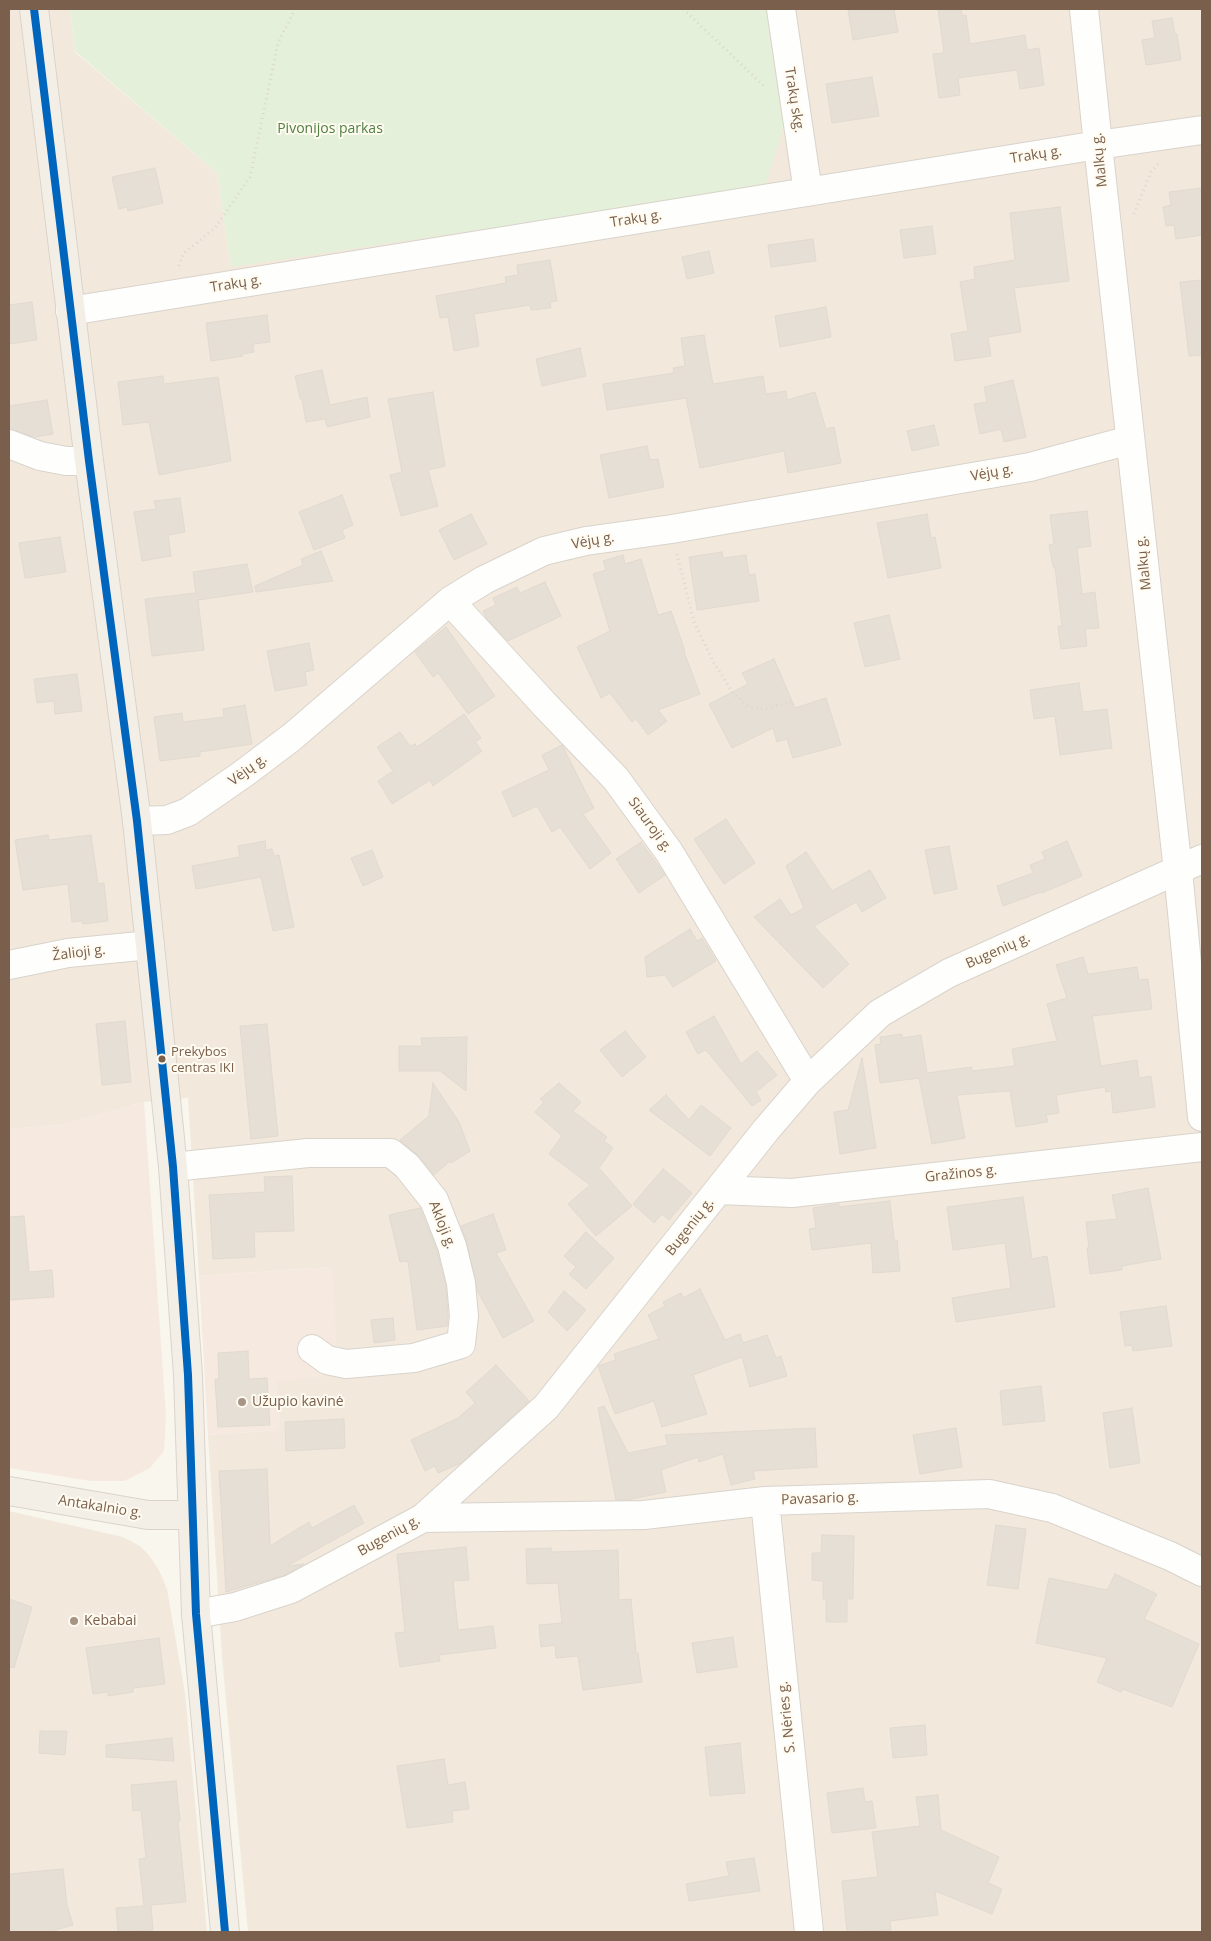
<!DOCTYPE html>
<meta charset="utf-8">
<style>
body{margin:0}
#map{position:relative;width:1211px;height:1941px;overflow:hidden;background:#f9f6ee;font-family:"Open Sans",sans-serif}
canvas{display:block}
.frame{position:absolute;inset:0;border:10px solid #7a604c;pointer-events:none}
</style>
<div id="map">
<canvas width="1211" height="1941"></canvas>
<div class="frame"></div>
</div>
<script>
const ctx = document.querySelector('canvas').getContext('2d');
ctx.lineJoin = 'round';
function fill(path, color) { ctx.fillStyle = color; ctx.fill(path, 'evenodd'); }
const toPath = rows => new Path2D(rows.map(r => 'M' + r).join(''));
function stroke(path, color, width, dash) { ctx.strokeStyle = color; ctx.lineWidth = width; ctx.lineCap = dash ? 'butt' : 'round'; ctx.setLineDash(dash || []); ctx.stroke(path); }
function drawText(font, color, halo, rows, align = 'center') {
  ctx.font = font + ' "Open Sans",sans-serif'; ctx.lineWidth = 4; ctx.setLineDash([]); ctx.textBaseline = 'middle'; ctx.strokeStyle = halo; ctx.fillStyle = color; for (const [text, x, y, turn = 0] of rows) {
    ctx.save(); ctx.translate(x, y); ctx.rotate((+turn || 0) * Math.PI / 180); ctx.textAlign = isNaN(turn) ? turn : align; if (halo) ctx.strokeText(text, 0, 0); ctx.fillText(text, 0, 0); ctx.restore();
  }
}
fill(toPath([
 [9,9,70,9,75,52,217,173,231,267,770,9,1202,9,1202,1932,248,1932,222,1657,208,1435,279,1430,276,1381,331,1267,199,1276,188,1098,144,1102,61,1125,9,1129],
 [9,1511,123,1537,140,1546,149,1555,159,1570,167,1589,185,1693,207,1932,9,1932]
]), '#f2e9dc');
fill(toPath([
 [144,1102,166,1415,164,1451,150,1468,124,1481,91,1481,9,1468,9,1129,61,1125],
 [332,1267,338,1375,276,1381,279,1430,208,1435,199,1276]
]), '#f6e9df');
fill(toPath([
 [70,9,770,9,786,118,765,187,231,267,217,173,75,51]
]), '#e4f0d9');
const building = toPath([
 [859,9,894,9,898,32,853,40,848,10,859,9],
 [938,9,961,9,962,16,966,15,970,44,1025,35,1027,50,1039,48,1044,85,1020,89,1017,70,958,78,960,95,939,98,933,54,944,53,938,9],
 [1172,18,1175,34,1177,34,1181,60,1146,65,1142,40,1155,38,1152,21,1172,18],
 [872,77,879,116,832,123,826,84,872,77],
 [155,168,163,203,128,211,127,207,119,209,112,177,155,168],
 [1202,188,1202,235,1176,239,1174,225,1166,226,1163,207,1171,205,1169,192,1202,188],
 [1060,207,1069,281,1014,288,1021,332,988,337,991,356,955,361,951,334,968,331,960,282,975,279,974,267,1015,260,1010,213,1060,207],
 [932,226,936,254,904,258,900,230,932,226],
 [813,239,816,261,771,267,768,245,813,239],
 [709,251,714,273,687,279,682,257,709,251],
 [550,260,557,301,550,302,551,308,531,310,530,305,474,314,479,346,454,351,448,317,440,318,436,296,506,283,505,277,518,275,517,265,550,260],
 [1202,280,1202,355,1189,356,1180,282,1202,280],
 [32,302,37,340,9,344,9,305,32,302],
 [826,307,831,337,780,347,775,316,826,307],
 [267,315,270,342,253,344,254,352,242,354,243,356,211,361,206,323,267,315],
 [704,335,713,384,763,376,766,394,786,391,787,400,815,392,826,429,834,427,841,463,788,473,784,451,700,468,686,398,607,410,603,384,674,373,673,368,685,366,681,338,704,335],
 [580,348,586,376,542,386,536,359,580,348],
 [322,370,330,405,367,397,370,417,327,427,325,419,306,422,302,399,300,399,295,376,322,370],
 [163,376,164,384,218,377,231,461,159,475,149,422,123,425,118,382,163,376],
 [1013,380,1026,437,1004,442,1001,429,980,434,974,404,987,402,984,387,1013,380],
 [433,392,445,466,428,470,438,506,401,516,390,475,402,472,388,399,433,392],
 [47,400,53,434,35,437,9,429,9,406,47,400],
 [934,425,939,445,912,451,907,431,934,425],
 [647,446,650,460,658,459,664,487,609,498,600,455,647,446],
 [342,495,353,525,342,530,345,538,314,550,299,512,342,495],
 [180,498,185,532,168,535,171,556,142,561,134,512,156,509,154,501,180,498],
 [1087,511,1091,546,1077,548,1082,594,1095,592,1099,628,1085,629,1087,646,1061,649,1058,626,1062,626,1055,567,1053,567,1049,545,1054,544,1050,515,1087,511],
 [471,514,487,544,454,560,439,530,471,514],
 [927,514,931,538,935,537,941,568,888,578,877,523,927,514],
 [60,537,66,572,25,578,19,543,60,537],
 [321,551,333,581,256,592,255,586,303,565,301,559,321,551],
 [722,552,723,558,746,555,749,575,755,574,759,601,697,610,689,557,722,552],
 [623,555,625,564,641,559,658,615,671,611,685,651,684,652,700,694,658,710,667,721,648,735,636,719,632,722,610,693,601,698,577,647,610,631,593,574,606,570,603,561,623,555],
 [247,564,253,592,198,600,204,650,152,656,145,599,196,593,193,572,247,564],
 [545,582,561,616,508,641,487,619,483,611,496,605,493,598,517,587,520,593,545,582],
 [889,615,900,659,865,667,854,623,889,615],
 [446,627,495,696,468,714,438,673,433,677,415,652,446,627],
 [309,643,314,670,305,672,307,685,275,691,267,651,309,643],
 [774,659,795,708,826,698,841,745,793,758,787,739,777,742,773,728,732,748,709,704,748,684,742,673,774,659],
 [77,674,82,711,55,714,54,701,37,703,34,679,77,674],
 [1079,683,1083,712,1107,709,1112,748,1060,755,1055,716,1034,719,1030,690,1079,683],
 [245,705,252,744,200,752,200,756,160,761,154,717,182,713,183,722,224,717,223,709,245,705],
 [464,714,481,738,475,742,482,751,433,786,430,780,392,804,378,781,393,771,377,747,400,732,410,746,415,744,417,747,464,714],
 [562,745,594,808,583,814,611,853,590,869,560,827,552,832,537,806,513,817,502,792,549,770,542,755,562,745],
 [726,819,755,863,724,884,694,839,726,819],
 [48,835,49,840,91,835,98,884,104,883,108,921,83,924,82,921,72,922,68,884,23,890,15,840,48,835],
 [265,841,266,850,272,849,274,856,279,855,294,927,273,931,261,877,196,889,192,866,240,857,238,846,265,841],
 [1067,841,1082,876,1042,893,1041,892,1003,906,997,886,1033,873,1030,865,1045,859,1042,852,1067,841],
 [641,842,665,875,639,893,616,859,641,842],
 [949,846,957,889,934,894,925,850,949,846],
 [372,850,383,877,363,886,351,858,372,850],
 [806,852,832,891,870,870,886,898,862,912,856,902,814,926,849,964,823,988,754,917,780,899,791,915,804,908,786,866,806,852],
 [690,929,697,941,702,938,716,961,673,987,665,975,647,977,645,957,690,929],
 [1083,957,1088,974,1137,967,1139,980,1148,979,1152,1009,1092,1016,1101,1066,1137,1060,1139,1078,1151,1076,1155,1107,1113,1113,1111,1091,1106,1092,1105,1087,1056,1095,1059,1113,1046,1115,1048,1122,1016,1127,1010,1091,957,1095,965,1138,932,1144,919,1078,880,1083,875,1045,881,1044,880,1037,902,1034,902,1038,921,1035,927,1073,972,1067,972,1071,1015,1066,1012,1049,1057,1041,1047,1004,1067,998,1056,965,1083,957],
 [714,1016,741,1064,757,1051,777,1075,756,1092,761,1100,752,1106,706,1050,698,1054,686,1032,714,1016],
 [125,1021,131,1082,102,1085,96,1024,125,1021],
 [267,1024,278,1136,251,1139,240,1026,267,1024],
 [625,1031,646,1057,622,1077,600,1050,625,1031],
 [467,1037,466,1091,440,1071,399,1071,399,1046,422,1046,421,1038,467,1037],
 [862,1058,876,1148,840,1154,834,1112,848,1110,862,1058],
 [433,1083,459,1122,470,1151,451,1163,450,1161,434,1175,419,1156,400,1140,429,1116,433,1083],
 [559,1083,581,1102,573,1111,607,1137,604,1141,613,1148,599,1168,632,1206,596,1236,568,1204,590,1185,549,1154,562,1136,535,1112,544,1102,540,1099,559,1083],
 [666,1095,689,1120,701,1105,731,1128,710,1156,649,1110,666,1095],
 [663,1169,692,1193,669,1220,662,1214,654,1223,633,1204,663,1169],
 [292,1176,294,1231,254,1232,255,1257,213,1259,209,1195,265,1192,264,1177,292,1176],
 [1148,1188,1161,1259,1122,1266,1122,1270,1090,1274,1087,1248,1089,1248,1086,1222,1117,1219,1112,1195,1148,1188],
 [1023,1197,1032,1259,1047,1256,1055,1307,956,1322,952,1298,1011,1288,1005,1243,953,1250,947,1207,1023,1197],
 [890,1201,894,1240,897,1240,900,1271,873,1273,871,1243,812,1250,809,1229,816,1228,813,1208,839,1204,839,1207,890,1201],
 [420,1208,437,1251,446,1286,448,1316,447,1326,417,1330,408,1261,400,1262,389,1215,420,1208],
 [493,1214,506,1250,496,1253,534,1321,503,1338,477,1290,467,1242,461,1226,493,1214],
 [24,1216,29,1272,52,1270,54,1297,9,1300,9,1217,24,1216],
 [586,1232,614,1258,586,1289,569,1274,576,1267,564,1256,586,1232],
 [700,1289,725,1340,740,1334,743,1343,767,1335,776,1358,781,1356,787,1376,750,1387,742,1357,693,1375,707,1414,662,1427,654,1401,615,1414,598,1366,616,1360,614,1354,659,1339,648,1315,665,1306,663,1302,681,1293,683,1298,700,1289],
 [564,1291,586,1310,567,1331,548,1312,564,1291],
 [1166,1306,1172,1346,1133,1351,1132,1345,1125,1346,1120,1312,1166,1306],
 [393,1318,395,1340,374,1343,371,1320,393,1318],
 [248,1351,249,1379,267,1378,270,1425,218,1427,215,1379,219,1379,218,1353,248,1351],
 [496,1365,529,1401,461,1463,438,1473,435,1466,425,1471,411,1440,458,1418,475,1403,466,1392,496,1365],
 [1041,1386,1045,1421,1003,1425,1000,1391,1041,1386],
 [604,1406,628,1453,668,1445,665,1435,815,1428,817,1467,753,1471,755,1479,731,1485,723,1454,699,1462,698,1457,661,1470,666,1492,627,1500,616,1500,598,1408,604,1406],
 [1132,1408,1140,1463,1110,1468,1103,1413,1132,1408],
 [344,1419,345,1448,286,1451,285,1422,344,1419],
 [956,1428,962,1467,920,1474,913,1435,956,1428],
 [267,1469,270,1546,309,1522,312,1528,354,1505,364,1523,287,1566,304,1564,285,1575,226,1592,219,1471,267,1469],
 [996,1525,1026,1529,1018,1589,987,1585,996,1525],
 [822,1535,854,1536,853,1599,847,1599,847,1622,826,1622,826,1599,823,1599,823,1581,812,1580,812,1553,821,1553,822,1535],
 [466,1547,469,1580,453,1581,458,1630,493,1626,496,1648,439,1655,440,1661,400,1667,395,1633,405,1632,397,1554,466,1547],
 [551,1548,552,1552,618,1550,619,1600,631,1599,636,1653,638,1653,642,1682,583,1690,578,1656,556,1658,555,1645,541,1647,539,1625,562,1623,558,1583,527,1584,526,1549,551,1548],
 [1115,1574,1157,1594,1144,1619,1199,1644,1172,1707,1122,1689,1121,1692,1097,1682,1107,1658,1036,1643,1049,1578,1107,1590,1115,1574],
 [9,1599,32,1607,14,1668,9,1667,9,1599],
 [733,1637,737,1667,697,1673,692,1643,733,1637],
 [159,1638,165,1684,133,1688,133,1692,108,1696,108,1692,93,1694,86,1648,159,1638],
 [925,1725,927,1755,893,1758,890,1728,925,1725],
 [40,1731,67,1731,65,1755,39,1753,40,1731],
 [172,1738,174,1761,106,1757,106,1745,172,1738],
 [740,1743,745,1793,710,1796,705,1747,740,1743],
 [444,1759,448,1785,465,1782,469,1809,452,1811,453,1822,407,1828,397,1766,444,1759],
 [176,1781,180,1821,178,1821,186,1902,151,1905,153,1930,118,1932,116,1908,144,1906,139,1859,146,1858,141,1810,133,1811,131,1785,176,1781],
 [863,1788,865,1802,872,1801,876,1828,832,1833,827,1793,863,1788],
 [938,1795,941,1830,999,1857,988,1883,1002,1889,992,1914,935,1891,938,1915,890,1921,891,1930,847,1932,842,1881,878,1877,872,1832,920,1826,916,1797,938,1795],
 [754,1858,760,1891,689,1901,686,1884,729,1876,726,1862,754,1858],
 [63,1869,67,1905,73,1925,48,1932,9,1932,9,1874,63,1869]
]);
fill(building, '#e6dfd5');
stroke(building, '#e2dad0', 1);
const minor = toPath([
 [781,9,808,192],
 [1084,9,1098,145,1178,871,1202,1117],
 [70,311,1098,145,1202,130],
 [9,444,40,456,66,461,89,461],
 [450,601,545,705,616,779,669,852,808,1081],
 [137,821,167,820,188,812,243,774,292,737,450,601,484,580,544,551,586,541,672,529,1030,467,1130,440],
 [9,965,68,953,150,945],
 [173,1167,308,1153,391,1153,407,1166,434,1200,452,1246,461,1283,464,1316,461,1344,414,1358,346,1364,327,1360,312,1349],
 [719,1190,792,1193,1202,1147],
 [765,1501,809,1932],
 [423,1518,644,1515,765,1501,989,1494,1052,1508,1170,1556,1202,1572],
 [196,1614,235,1607,291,1589,423,1518,546,1407,766,1130,808,1081,880,1013,949,973,1202,859]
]);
const primary = toPath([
 [34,9,89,461,137,821,173,1167,188,1375,196,1614,225,1932],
 [9,1491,148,1515,192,1515]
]);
stroke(minor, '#d9d3cc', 30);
stroke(primary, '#dad3cb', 30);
stroke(toPath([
 [683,9,764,86],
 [1134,214,1151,172,1158,164],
 [179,266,183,254,215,228,250,177,278,43,295,9],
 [677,554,694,622,714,663,733,693,749,707,763,709,795,701]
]), '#dcd6cf', 3, [1, 4]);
stroke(minor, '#fefefc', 28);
stroke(primary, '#f3efe7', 28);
stroke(toPath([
 [34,9,89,461,137,821,173,1167,188,1375,196,1614,225,1932]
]), '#0065bd', 8);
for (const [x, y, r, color] of [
 [162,1059,4.5,"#7a604c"],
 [242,1402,5,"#a69485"],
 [74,1621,5,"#a69485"]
]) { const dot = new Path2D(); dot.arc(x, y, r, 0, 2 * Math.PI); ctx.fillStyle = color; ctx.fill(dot); stroke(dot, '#fffbf1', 2); }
drawText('13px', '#7a604c', '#fffbf1', [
 ["Prekybos",171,1052],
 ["centras IKI",171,1068]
], 'left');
drawText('14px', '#7a604c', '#fffbf1', [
 ["Trakų skg.",794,100,81],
 ["Trakų g.",1036,155,-9],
 ["Malkų g.",1100,160,-96],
 ["Trakų g.",636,219,-9],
 ["Trakų g.",236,284,-9],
 ["Vėjų g.",992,473,-10],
 ["Vėjų g.",593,541,-10],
 ["Malkų g.",1144,563,-96],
 ["Vėjų g.",248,770,-36],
 ["Siauroji g.",650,825,54],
 ["Bugenių g.",998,951,-24],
 ["Žalioji g.",79,953,-7],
 ["Gražinos g.",961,1174,-6],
 ["Akloji g.",442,1225,68],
 ["Bugenių g.",690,1227,-52],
 ["Pavasario g.",820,1499,-2],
 ["Antakalnio g.",100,1507,9],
 ["Bugenių g.",389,1536,-29],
 ["S. Nėries g.",787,1717,-96]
]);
drawText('14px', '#508042', '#fffbf1', [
 ["Pivonijos parkas",330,129]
]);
drawText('14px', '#7a604c', '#fffbf1', [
 ["Užupio kavinė",252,1402],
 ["Kebabai",84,1621]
], 'left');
</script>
